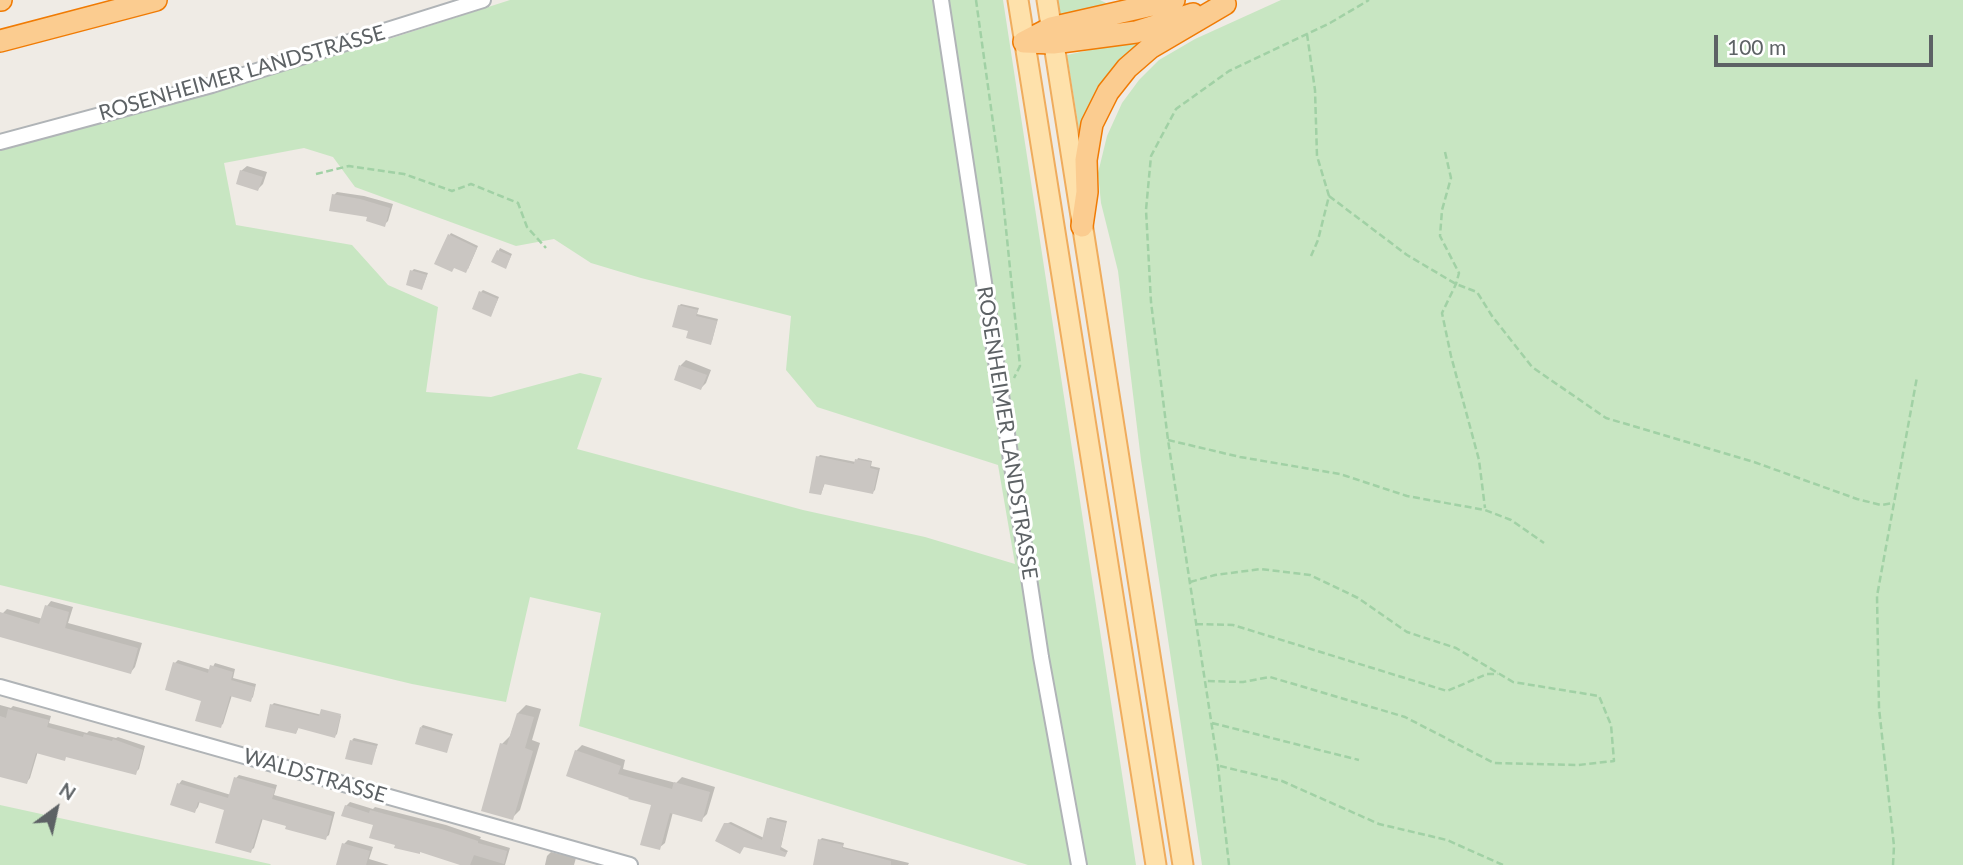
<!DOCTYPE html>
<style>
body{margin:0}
#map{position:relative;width:1963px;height:865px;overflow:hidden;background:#efebe5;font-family:Lato,sans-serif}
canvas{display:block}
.north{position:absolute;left:21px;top:774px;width:70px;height:70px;-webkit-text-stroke:5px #fff;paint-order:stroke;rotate:33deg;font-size:19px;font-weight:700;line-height:28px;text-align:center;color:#5d6265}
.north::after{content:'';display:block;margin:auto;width:24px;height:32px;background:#5d6265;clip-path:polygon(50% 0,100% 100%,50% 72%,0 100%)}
.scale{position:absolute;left:1714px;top:35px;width:219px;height:32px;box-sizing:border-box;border:4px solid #5d6265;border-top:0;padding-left:9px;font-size:21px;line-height:24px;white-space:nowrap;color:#5d6265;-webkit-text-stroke:5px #fff;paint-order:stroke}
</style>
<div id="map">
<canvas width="1963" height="865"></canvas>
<div class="north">N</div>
<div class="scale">100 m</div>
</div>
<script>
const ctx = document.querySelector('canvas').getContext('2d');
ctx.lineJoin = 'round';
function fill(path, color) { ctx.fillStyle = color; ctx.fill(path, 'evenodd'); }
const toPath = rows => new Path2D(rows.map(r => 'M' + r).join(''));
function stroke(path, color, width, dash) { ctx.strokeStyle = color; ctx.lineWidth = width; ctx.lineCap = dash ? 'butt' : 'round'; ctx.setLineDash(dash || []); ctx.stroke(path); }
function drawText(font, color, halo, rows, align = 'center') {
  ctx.font = font + ' Lato,sans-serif'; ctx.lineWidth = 6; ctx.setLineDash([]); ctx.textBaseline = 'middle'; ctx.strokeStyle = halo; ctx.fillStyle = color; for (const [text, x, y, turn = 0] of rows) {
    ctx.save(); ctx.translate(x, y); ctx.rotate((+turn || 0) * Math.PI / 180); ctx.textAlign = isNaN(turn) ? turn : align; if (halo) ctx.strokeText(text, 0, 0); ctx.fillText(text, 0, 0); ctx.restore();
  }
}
fill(toPath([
 [510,0,1003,0,1136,865,1028,865,579,726,601,613,530,597,506,702,412,684,0,585,0,151,386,40],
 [304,148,333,157,355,187,516,246,554,239,591,263,641,278,791,316,786,370,817,407,998,465,1015,564,925,537,803,510,577,449,602,378,580,373,491,397,426,392,438,307,388,285,352,245,236,225,224,163],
 [1057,0,1100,0,1110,5,1058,16],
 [1281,0,1963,0,1963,865,1202,865,1141,460,1118,271,1101,203,1098,173,1107,136,1122,103,1139,80,1159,60,1195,39],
 [1140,39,1143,42,1083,131,1079,130,1067,55],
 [0,805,270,864,271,865,0,865]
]), '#c8e6c2');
fill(toPath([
 [247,166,267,172,263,184,258,189,241,171],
 [337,192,364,196,393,204,388,221,384,225,334,195],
 [451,233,478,246,468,269,455,266,452,270,449,236],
 [500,248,512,254,507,265,493,261],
 [414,269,428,273,422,288,412,271],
 [483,290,499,297,491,315,481,292],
 [681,304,699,308,697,314,718,319,712,341,710,343,690,330,679,306],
 [686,360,711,370,706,383,701,388,676,379,681,365],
 [820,455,856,462,858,458,872,461,871,466,880,468,875,490,873,492,825,483,821,494,818,457],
 [51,601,73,607,68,623,142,643,135,667,131,672,0,635,0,621,2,614,7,609,43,619,47,606],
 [178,660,211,670,215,663,235,669,233,678,256,684,253,697,250,700,232,695,223,724,220,726,203,700,175,663],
 [274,703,322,715,323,711,341,716,337,734,335,736,299,727,296,733,272,705],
 [0,705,11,708,13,706,51,716,49,723,87,733,89,731,116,738,118,737,145,746,139,769,135,773,67,755,38,751,30,778,27,782,0,775],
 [526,705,541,709,532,740,540,743,520,810,512,818,502,744,510,736,518,713],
 [423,725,453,734,446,751,421,727],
 [354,738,378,744,371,763,352,740],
 [582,745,625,760,623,769,676,783,682,777,715,787,707,814,701,820,673,812,665,843,659,848,653,804,576,751],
 [239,775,277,785,274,795,335,812,329,835,325,838,263,818,254,848,250,851,226,809,200,801,198,807,195,811,179,784,182,780,231,795,236,778],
 [350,802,373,809,375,807,446,825,481,837,480,839,510,848,505,865,467,865,397,844,375,824,346,806],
 [770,817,787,821,781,847,788,851,785,855,725,824,731,822,764,838,768,819],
 [822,838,844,843,843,847,909,863,908,865,814,865,820,840],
 [348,840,373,847,369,859,389,865,337,865,344,844],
 [551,852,576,858,574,865,545,865,547,856]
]), '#0003');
fill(toPath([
 [240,170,263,177,258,191,236,184],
 [332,194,360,199,390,208,385,227,366,221,367,217,329,211],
 [448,234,477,248,466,273,454,268,452,272,434,264],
 [497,250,511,256,506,269,491,262],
 [410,270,427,275,422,290,406,285],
 [479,291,498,299,491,317,472,309],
 [678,305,698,310,696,316,717,321,711,345,686,338,688,331,672,327],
 [679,365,707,375,701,390,674,380],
 [816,456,854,464,855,459,871,462,870,468,878,470,873,494,824,484,821,495,809,493],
 [45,605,69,612,65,628,138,648,131,674,0,637,0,612,39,624],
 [173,662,208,673,210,665,233,672,231,680,255,687,251,702,230,696,221,728,195,721,201,701,165,690],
 [270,704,319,716,321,709,341,714,335,738,298,728,296,734,265,727],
 [8,709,49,720,47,727,83,737,84,734,112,741,113,739,143,750,136,775,66,757,65,761,36,753,27,784,0,777,0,716,6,718],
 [517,713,534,717,525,748,533,751,513,820,481,811,500,743,507,745],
 [420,727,452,736,447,753,415,744],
 [350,740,377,746,372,765,345,759],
 [575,750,621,766,618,774,672,789,674,782,710,792,702,822,670,813,660,850,640,845,651,805,628,799,629,798,566,776],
 [234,777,275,789,272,799,332,816,326,840,285,829,286,826,261,819,251,853,215,843,224,810,198,802,195,813,170,805,177,783,228,798],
 [345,805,369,813,370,810,441,829,478,841,478,843,507,851,504,864,474,855,470,865,460,865,420,852,420,854,394,848,395,845,369,838,373,825,341,816],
 [767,818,786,823,780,850,787,853,785,857,744,847,740,854,715,841,724,823,728,823,762,840],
 [818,839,843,845,842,848,891,861,891,865,813,865],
 [342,843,370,851,366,865,336,865]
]), '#cac6c2');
const minor = toPath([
 [941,0,1041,657,1079,865],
 [0,142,212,85,483,0],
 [0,687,630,865]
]);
const major = toPath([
 [1018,0,1156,865],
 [1047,0,1183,865]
]);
const highway = toPath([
 [0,0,1,0],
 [0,41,156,0],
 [1026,41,1051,28,1174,0],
 [1024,42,1053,43,1136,32,1193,14],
 [1082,226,1087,192,1086,160,1092,124,1108,92,1127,68,1150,48,1225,4]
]);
stroke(minor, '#b0b4b7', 18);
stroke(major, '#efac5d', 23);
stroke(highway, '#f07b04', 24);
stroke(toPath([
 [976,0,1001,180,1020,366,1014,378],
 [1307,34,1315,90,1317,156,1329,196,1318,240,1311,256],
 [1445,152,1451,178,1442,210,1440,236,1459,273,1456,284,1442,313,1451,356,1479,460,1485,508],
 [316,174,349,166,404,174,452,191,471,184,518,203,527,227,546,248],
 [1329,196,1407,255,1456,284,1477,292,1492,316,1532,367,1606,418,1754,462,1857,499,1881,505,1894,503],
 [1168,440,1240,457,1340,474,1407,496,1485,510,1511,520,1544,543],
 [1190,582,1215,575,1261,569,1310,575,1358,598,1407,632,1456,648,1513,682,1599,696,1611,725,1614,761,1578,765,1494,763,1405,717,1270,677,1243,682,1205,681],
 [1196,624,1233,625,1447,691,1487,674,1498,674],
 [1212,723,1359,760],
 [1220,766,1282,781,1379,824,1447,840,1503,865],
 [1229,865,1218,766,1168,440,1151,302,1146,210,1151,156,1176,109,1229,71,1330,23,1369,0],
 [1893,865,1894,846,1879,708,1877,596,1917,377]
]), '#a1d1a5', 2.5, [7, 3.5]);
stroke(minor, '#fff', 14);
stroke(major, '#fee1ab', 19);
stroke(highway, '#fbcc90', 21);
drawText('21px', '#5d6265', '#fff', [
 ["ROSENHEIMER LANDSTRASSE",242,73,-16],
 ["ROSENHEIMER LANDSTRASSE",1007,433,81],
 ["WALDSTRASSE",315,776,16]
]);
</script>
